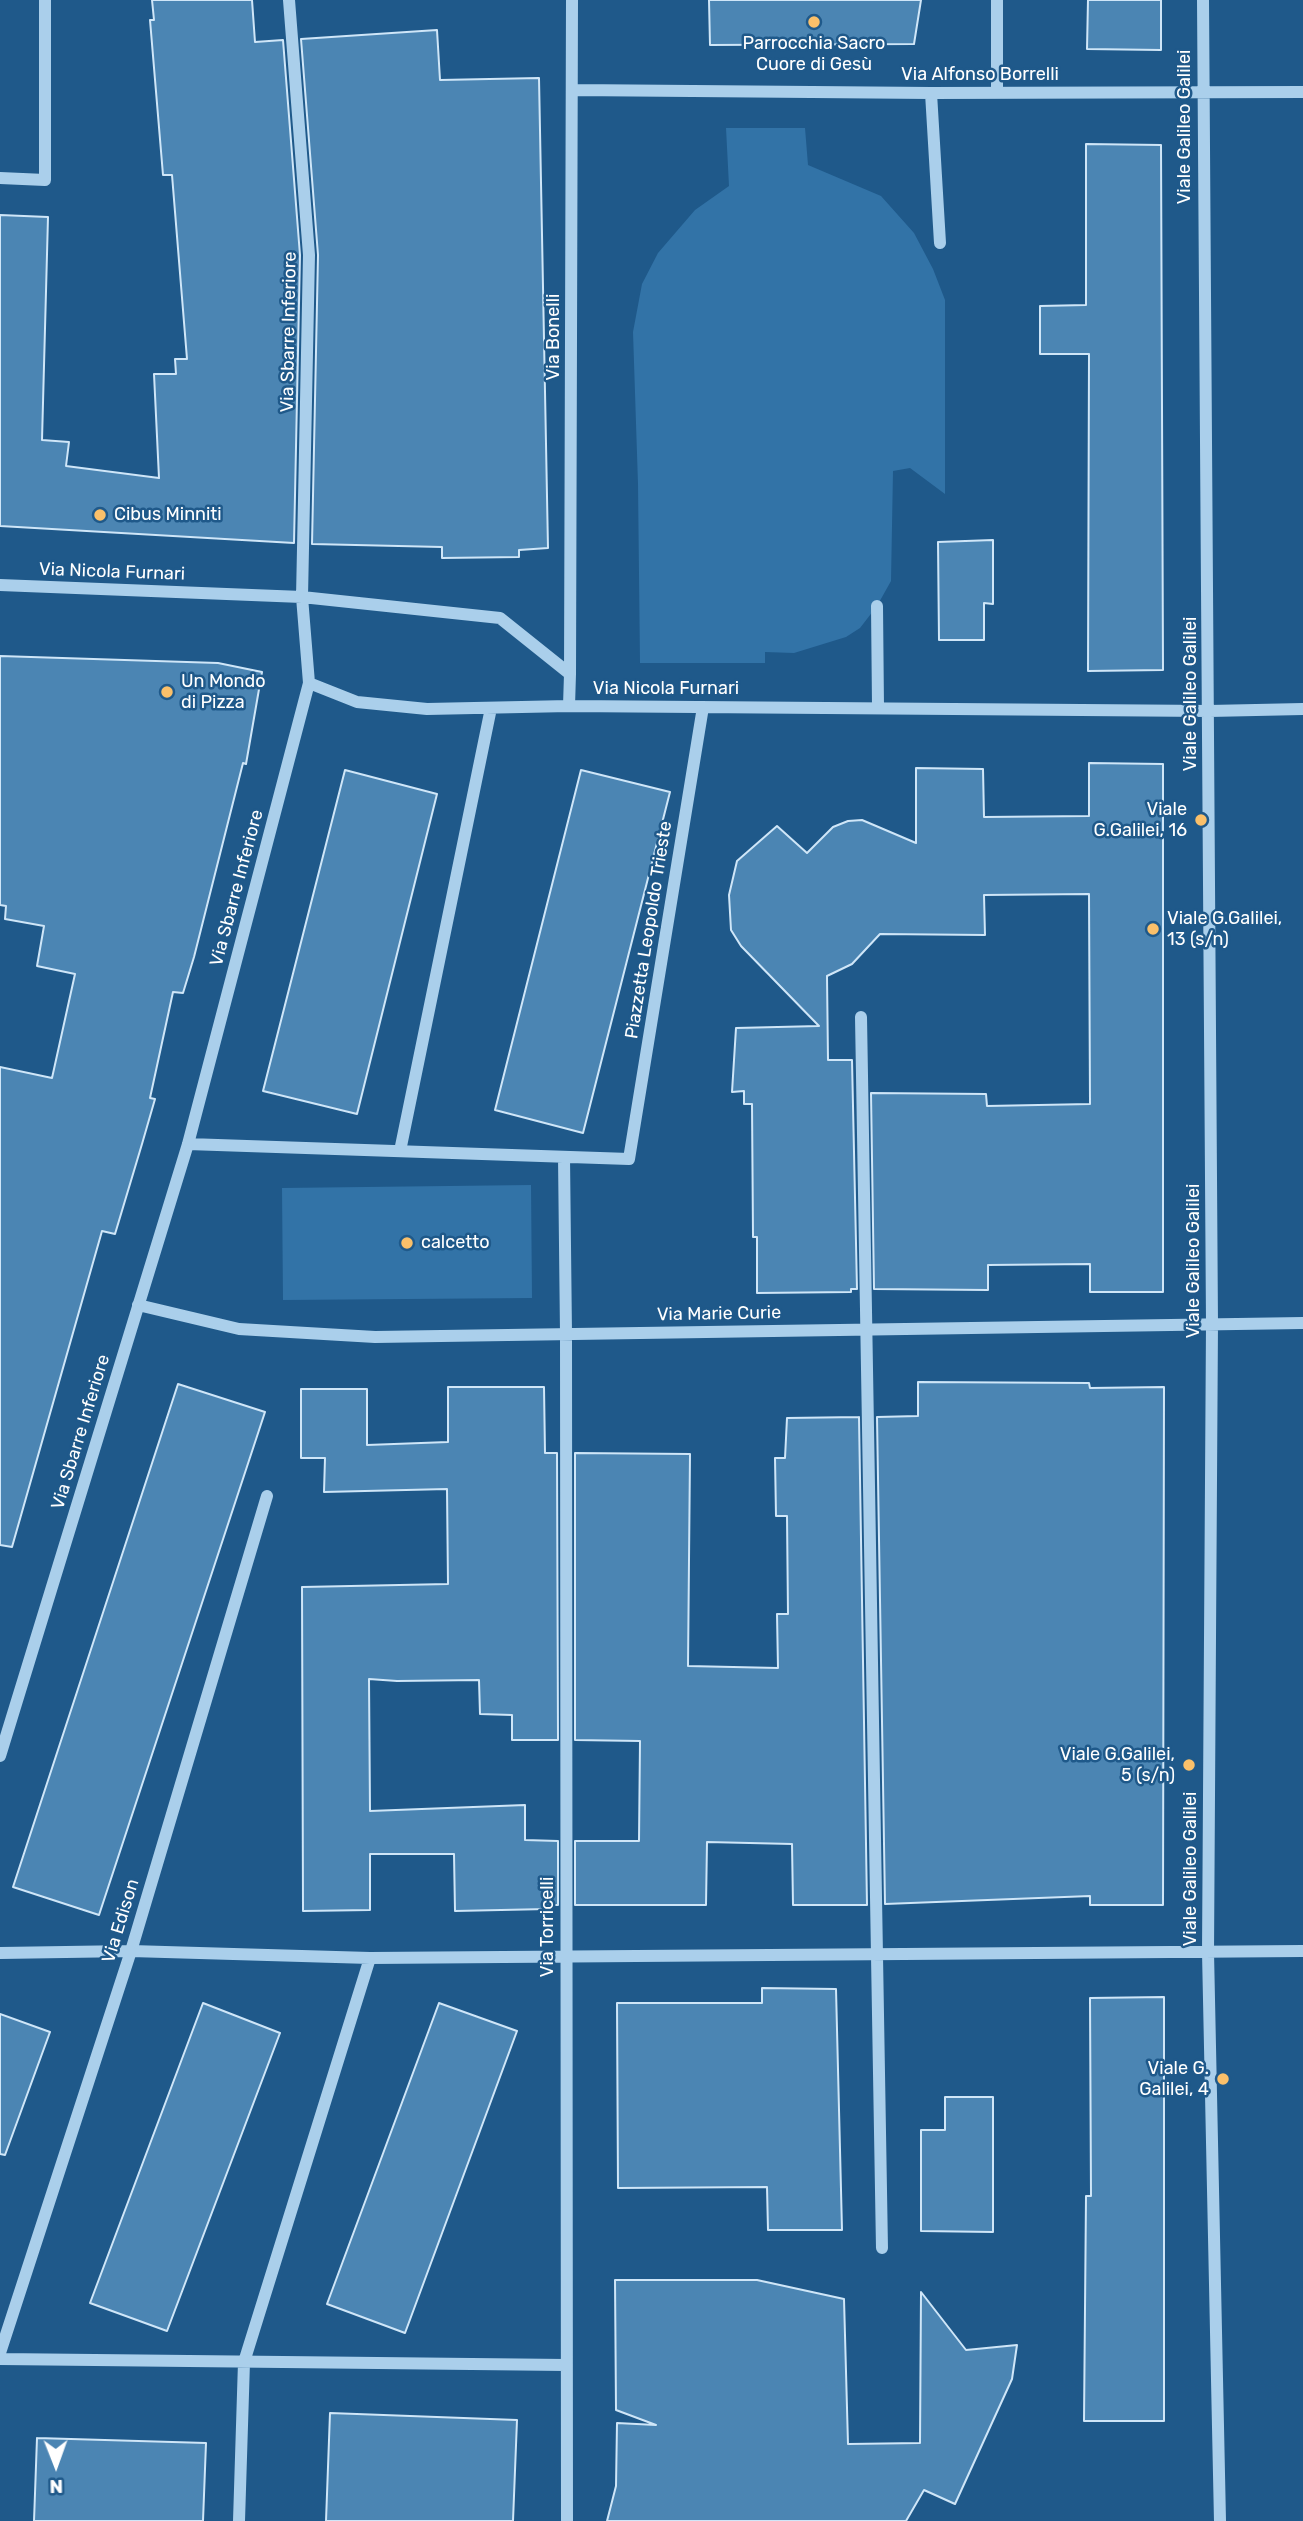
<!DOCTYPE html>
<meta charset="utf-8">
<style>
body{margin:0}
#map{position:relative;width:1303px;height:2521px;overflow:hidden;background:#1f598a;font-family:Rubik,sans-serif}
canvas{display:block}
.north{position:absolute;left:21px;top:2430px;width:70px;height:70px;-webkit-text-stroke:5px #1f598a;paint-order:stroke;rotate:179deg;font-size:19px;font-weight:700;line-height:28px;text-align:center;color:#fff}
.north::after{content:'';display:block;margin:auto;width:24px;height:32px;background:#fff;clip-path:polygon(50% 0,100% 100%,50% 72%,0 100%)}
</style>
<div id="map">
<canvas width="1303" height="2521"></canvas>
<div class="north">N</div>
</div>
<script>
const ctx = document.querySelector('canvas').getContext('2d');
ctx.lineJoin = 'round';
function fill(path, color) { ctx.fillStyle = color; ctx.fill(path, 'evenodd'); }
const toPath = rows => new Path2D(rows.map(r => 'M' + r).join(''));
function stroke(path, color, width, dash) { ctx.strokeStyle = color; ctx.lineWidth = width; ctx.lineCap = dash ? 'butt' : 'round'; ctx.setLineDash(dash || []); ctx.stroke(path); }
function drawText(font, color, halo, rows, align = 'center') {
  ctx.font = font + ' Rubik,sans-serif'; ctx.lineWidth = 5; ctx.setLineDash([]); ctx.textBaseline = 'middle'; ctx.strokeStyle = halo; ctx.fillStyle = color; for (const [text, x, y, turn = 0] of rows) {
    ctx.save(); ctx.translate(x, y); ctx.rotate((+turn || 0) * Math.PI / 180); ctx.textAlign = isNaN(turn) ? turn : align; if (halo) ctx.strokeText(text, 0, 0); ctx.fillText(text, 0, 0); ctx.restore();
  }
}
fill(toPath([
 [726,128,805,128,808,165,881,196,914,233,933,269,945,300,945,494,910,468,893,471,891,581,877,606,860,628,846,637,794,653,765,652,765,663,640,663,638,484,633,332,642,284,658,253,695,210,729,186],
 [531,1185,532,1298,283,1300,282,1188]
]), '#3273a7');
const building = toPath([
 [152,0,252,0,255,42,283,40,300,255,294,543,0,526,0,215,48,217,42,440,69,442,66,466,159,478,154,374,176,374,175,359,187,359,172,175,163,175,150,20,154,20,152,0],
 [709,0,921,0,914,44,710,45,709,0],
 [1088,0,1161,0,1161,50,1087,49,1088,0],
 [437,30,440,80,539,78,548,548,519,550,519,557,442,558,442,547,312,544,318,255,301,39,437,30],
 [1086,144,1161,145,1163,670,1088,671,1089,354,1040,354,1040,306,1086,305,1086,144],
 [993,540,993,604,984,603,984,640,939,640,938,542,993,540],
 [0,656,218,663,262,672,246,764,243,763,194,957,183,993,173,992,150,1098,155,1099,142,1144,115,1234,102,1231,12,1547,0,1545,0,1067,52,1078,75,974,37,966,44,926,5,919,6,906,0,905,0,656],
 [1089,763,1163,764,1163,1292,1090,1292,1090,1264,988,1265,988,1290,874,1289,871,1093,986,1094,987,1106,1090,1104,1089,894,984,895,985,935,880,934,852,964,827,976,828,1060,852,1060,857,1289,851,1289,851,1292,757,1293,757,1237,753,1237,752,1104,744,1104,744,1091,732,1092,736,1028,819,1026,741,946,731,930,729,895,737,861,777,826,807,853,833,827,848,821,862,820,916,843,916,768,983,769,984,817,1089,816,1089,763],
 [345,770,437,794,357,1114,263,1091,345,770],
 [581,770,670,792,583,1133,495,1110,581,770],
 [918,1382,1089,1383,1090,1388,1164,1387,1163,1905,1090,1905,1090,1896,885,1904,877,1417,918,1416,918,1382],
 [178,1384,265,1412,99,1915,13,1887,178,1384],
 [448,1387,544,1387,545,1453,557,1453,558,1740,512,1740,512,1715,480,1714,479,1680,397,1681,369,1679,370,1811,525,1805,525,1840,558,1841,558,1905,547,1905,547,1909,455,1911,454,1854,370,1854,370,1910,303,1911,302,1587,448,1584,447,1489,324,1492,325,1458,301,1458,301,1389,367,1389,367,1445,448,1442,448,1387],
 [859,1417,867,1905,793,1905,792,1844,707,1842,706,1905,575,1905,575,1841,639,1841,640,1741,575,1740,575,1453,690,1454,688,1666,778,1668,777,1614,788,1614,787,1516,776,1516,775,1458,785,1458,787,1418,859,1417],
 [762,1988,836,1989,842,2230,768,2230,767,2187,618,2188,617,2003,762,2003,762,1988],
 [1164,1997,1164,2421,1084,2421,1086,2196,1091,2196,1090,1998,1164,1997],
 [203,2003,280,2033,167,2331,90,2303,203,2003],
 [439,2003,517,2031,405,2333,327,2304,439,2003],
 [0,2014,50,2032,5,2155,0,2154,0,2014],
 [945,2097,993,2097,993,2232,921,2231,921,2130,945,2130,945,2097],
 [615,2280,757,2280,844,2299,848,2444,920,2443,921,2292,966,2350,1017,2345,1012,2379,955,2504,924,2490,906,2521,607,2521,616,2486,617,2423,656,2425,616,2410,615,2280],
 [330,2413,517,2420,513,2521,326,2521,330,2413],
 [37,2438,206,2443,203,2521,34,2521,37,2438]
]);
fill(building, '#4b85b3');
stroke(building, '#cfe6f8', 2);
stroke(toPath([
 [997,0,997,93],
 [1203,0,1212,1323,1208,1952,1220,2521],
 [573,90,931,93,1303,92],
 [931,93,940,243],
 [0,178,45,180,45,0],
 [0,585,302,597,500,618,570,674,569,706,1209,711,1303,709],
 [877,606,878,707],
 [570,674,572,0],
 [309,683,357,702,427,709,569,706],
 [861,1017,882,2248],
 [188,1144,629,1159,703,707],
 [400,1151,491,708],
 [564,1157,566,1334,567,2521],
 [138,1305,239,1329,375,1337,1303,1323],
 [0,1756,188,1144,309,683,302,597,309,255,289,0],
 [0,1953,131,1951,370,1958,1303,1951],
 [0,2353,131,1951,267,1496],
 [0,2359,566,2365],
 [239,2521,244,2362,370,1958]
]), '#aacfeb', 12);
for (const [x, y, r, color] of [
 [814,22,7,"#fac06a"],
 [100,515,7,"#fac06a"],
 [167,692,7,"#fac06a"],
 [1201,820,7,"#fac06a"],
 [1153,929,7,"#fac06a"],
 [407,1243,7,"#fac06a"],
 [1189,1765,7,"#fac06a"],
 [1223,2079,7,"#fac06a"]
]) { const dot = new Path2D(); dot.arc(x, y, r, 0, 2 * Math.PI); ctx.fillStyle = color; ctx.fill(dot); stroke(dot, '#1f598a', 2.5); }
drawText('18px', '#fff', '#1f598a', [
 ["Parrocchia Sacro",814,44,"center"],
 ["Cuore di Gesù",814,65,"center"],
 ["Cibus Minniti",114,515],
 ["Un Mondo",181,682],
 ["di Pizza",181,703],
 ["Viale",1187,810,"right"],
 ["G.Galilei, 16",1187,831,"right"],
 ["Viale G.Galilei,",1167,919],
 ["13 (s/n)",1167,940],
 ["calcetto",421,1243],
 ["Viale G.Galilei,",1175,1755,"right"],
 ["5 (s/n)",1175,1776,"right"],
 ["Viale G.",1209,2069,"right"],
 ["Galilei, 4",1209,2090,"right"]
], 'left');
drawText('18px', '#fff', '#1f598a', [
 ["Via Alfonso Borrelli",980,75],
 ["Viale Galileo Galilei",1185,127,-90],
 ["Via Sbarre Inferiore",289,332,-89],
 ["Via Bonelli",554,337,-90],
 ["Via Nicola Furnari",112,572,2],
 ["Via Nicola Furnari",666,689],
 ["Viale Galileo Galilei",1191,694,-90],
 ["Via Sbarre Inferiore",237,888,-75],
 ["Piazzetta Leopoldo Trieste",649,930,-81],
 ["Viale Galileo Galilei",1194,1261,-90],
 ["Via Marie Curie",719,1314,-1],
 ["Via Sbarre Inferiore",81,1432,-73],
 ["Viale Galileo Galilei",1191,1869,-90],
 ["Via Edison",121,1921,-73],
 ["Via Torricelli",548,1927,-90]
]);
</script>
